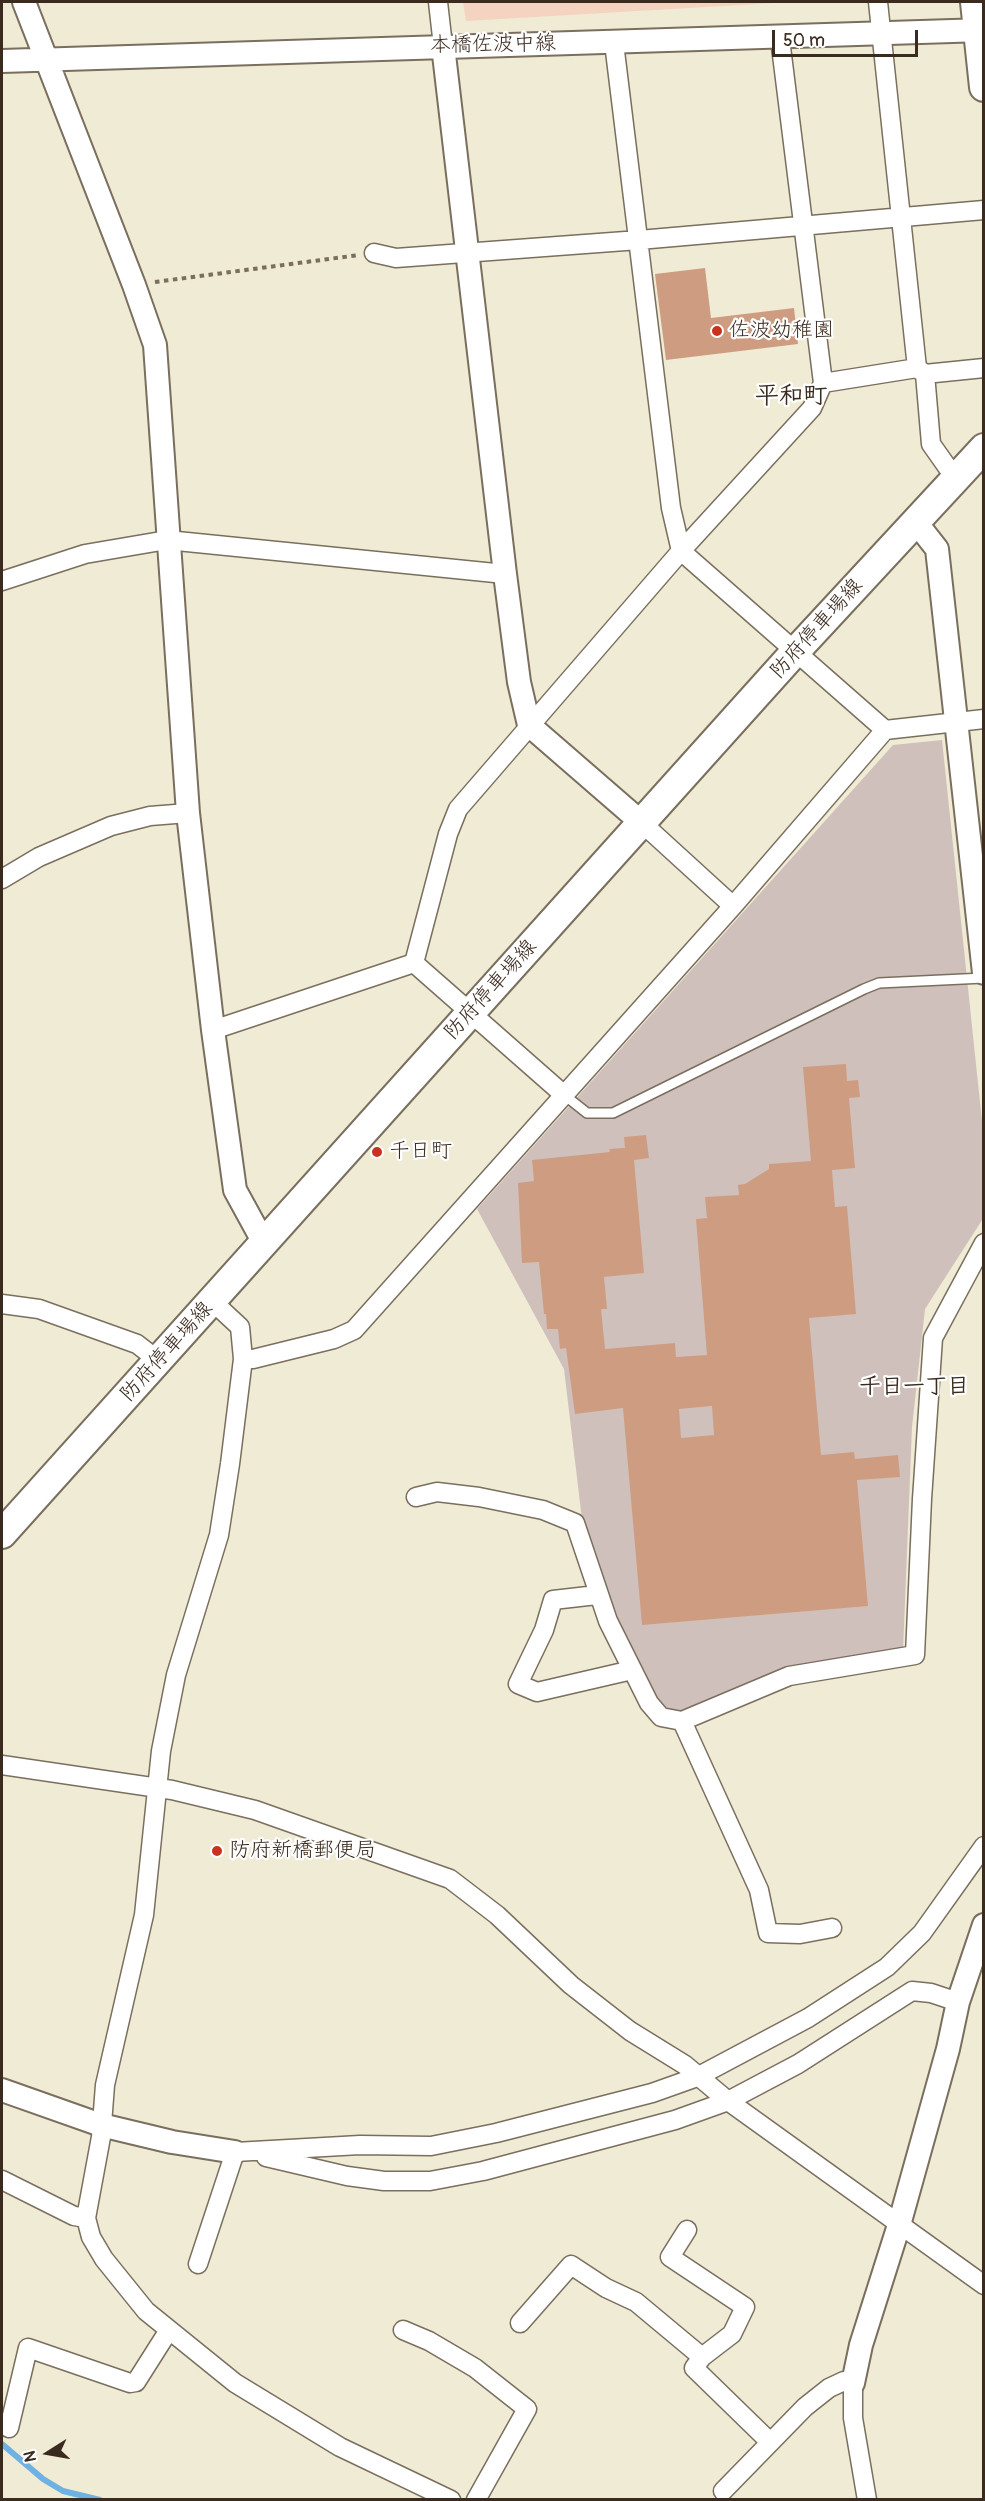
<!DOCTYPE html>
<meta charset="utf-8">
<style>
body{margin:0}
#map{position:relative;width:985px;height:2501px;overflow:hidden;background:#f0ebd5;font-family:Pangolin,sans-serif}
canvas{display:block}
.frame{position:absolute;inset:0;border:3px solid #3b2a1e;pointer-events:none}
.north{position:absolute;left:18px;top:2423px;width:60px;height:60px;-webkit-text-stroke:4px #fff;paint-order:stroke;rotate:259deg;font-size:16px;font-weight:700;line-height:24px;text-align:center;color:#3b2a1e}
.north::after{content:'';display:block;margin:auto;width:21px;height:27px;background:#3b2a1e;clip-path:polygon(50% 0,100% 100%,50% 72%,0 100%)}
.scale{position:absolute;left:772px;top:30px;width:146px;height:27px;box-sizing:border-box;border:3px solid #3b2a1e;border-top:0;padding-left:8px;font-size:18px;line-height:21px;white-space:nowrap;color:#3b2a1e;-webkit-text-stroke:4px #fff;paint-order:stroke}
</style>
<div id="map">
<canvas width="985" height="2501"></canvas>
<div class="frame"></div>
<div class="north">N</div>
<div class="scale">50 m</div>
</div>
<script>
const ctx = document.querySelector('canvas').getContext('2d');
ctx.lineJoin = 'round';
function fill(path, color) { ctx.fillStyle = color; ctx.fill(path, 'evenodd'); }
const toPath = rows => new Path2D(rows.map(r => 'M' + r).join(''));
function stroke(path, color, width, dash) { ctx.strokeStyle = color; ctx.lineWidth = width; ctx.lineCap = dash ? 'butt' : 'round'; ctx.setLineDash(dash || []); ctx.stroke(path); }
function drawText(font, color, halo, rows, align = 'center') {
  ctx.font = font + ' Pangolin,"Klee One",sans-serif'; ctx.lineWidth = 4.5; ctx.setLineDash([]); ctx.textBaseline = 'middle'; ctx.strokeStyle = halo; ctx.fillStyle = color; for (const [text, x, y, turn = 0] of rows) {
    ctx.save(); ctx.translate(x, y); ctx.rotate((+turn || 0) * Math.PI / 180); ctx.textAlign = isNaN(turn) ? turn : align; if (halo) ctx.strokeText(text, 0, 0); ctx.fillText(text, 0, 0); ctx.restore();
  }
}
fill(toPath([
 [463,2,792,2,466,21]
]), '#f4d3c0');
fill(toPath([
 [942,740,983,1131,984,1217,925,1309,912,1427,903,1651,787,1667,681,1713,660,1705,603,1592,583,1528,564,1369,477,1209,893,745]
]), '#d0c0bc');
stroke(toPath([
 [2,2444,43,2479,63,2491,100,2500]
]), '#6eb1e3', 6);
fill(toPath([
 [705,268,711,318,794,308,798,344,666,360,655,274],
 [846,1064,847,1081,858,1080,860,1097,849,1098,855,1168,832,1170,835,1207,847,1206,856,1314,809,1318,821,1455,854,1452,855,1459,898,1455,900,1477,857,1480,868,1606,642,1625,623,1408,575,1414,566,1348,560,1349,558,1329,547,1329,546,1314,544,1314,539,1262,522,1263,518,1183,534,1181,532,1160,610,1152,609,1149,625,1148,624,1137,646,1135,649,1158,634,1160,644,1273,604,1277,607,1309,601,1309,605,1349,675,1343,676,1357,707,1355,696,1219,707,1218,705,1197,739,1195,738,1185,745,1184,769,1169,769,1164,811,1161,803,1067],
 [712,1406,714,1435,681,1438,679,1409]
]), '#ce9d81');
const service = toPath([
 [563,1094,587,1113,613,1113,864,989,879,983,984,978]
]);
const minor = toPath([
 [438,2,443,46],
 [878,2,917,368,925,374,931,444,955,478],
 [614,43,671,508,681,551,885,730],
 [374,253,396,258,639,240,984,210],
 [925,374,984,368],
 [823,383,917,368],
 [2,581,85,554,167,540,505,574],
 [642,823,733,906],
 [2,879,39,857,111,826,150,816,188,813],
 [414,963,448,834,458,809,681,551,812,408,823,383,780,39],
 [414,963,563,1094],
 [213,1030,414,963],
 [212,1301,240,1327,243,1359,230,1464,219,1535,176,1675,161,1751,144,1915,105,2085,101,2137,86,2218,91,2237,104,2259,146,2311,235,2383,340,2447,451,2500],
 [2,1304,39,1309,137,1344,159,1361],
 [243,1359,253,1359,334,1339,354,1330,733,906,885,730,984,719],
 [416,1497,437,1492,479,1497,543,1510,575,1523,608,1621,649,1703,661,1717,682,1721,789,1676,915,1655,922,1499,933,1338,984,1243],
 [597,1595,553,1600,544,1630,518,1684,537,1692,632,1670],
 [682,1721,759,1890,768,1933,800,1934,832,1928],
 [2,1765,172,1790,255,1810,450,1879,497,1915,571,1985,630,2031,685,2065,728,2101,984,2285],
 [235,2152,360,2145,431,2146,496,2133,652,2093,697,2077,808,2018,887,1967,922,1933,984,1846],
 [266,2157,347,2176,384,2181,430,2181,483,2171,675,2120,728,2101,798,2064,912,1991,931,1993,958,2002],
 [2,2180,74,2216,86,2218],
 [687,2230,670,2257,745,2307,732,2334,702,2357],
 [198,2264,235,2152],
 [520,2323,571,2265,606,2288,636,2302,702,2357,694,2368,770,2442],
 [403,2330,429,2341,475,2368,527,2409,476,2500],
 [9,2428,28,2348,130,2383,136,2382,169,2330],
 [723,2491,805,2407,829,2388,844,2381,853,2383,853,2418,867,2500]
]);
const tertiary = toPath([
 [24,2,134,285,155,345,188,813,213,1030,235,1190,264,1243],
 [443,46,505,574,519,682,529,725,642,823],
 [2,61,984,30],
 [915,521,937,549,984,973],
 [2,2090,101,2125,172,2142,235,2152],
 [853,2383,861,2345,899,2225,948,2049,958,2002,984,1925]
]);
const primary = toPath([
 [975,2,984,87],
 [2,1534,794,653,984,448]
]);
stroke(service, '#7a6e5e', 12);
stroke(minor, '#7a6e5e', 21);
stroke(tertiary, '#7a6e5e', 26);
stroke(primary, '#7a6e5e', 32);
stroke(toPath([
 [155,282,359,255]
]), '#7a6e5e', 4, [4.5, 4.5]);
stroke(service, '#fff', 9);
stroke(minor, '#fff', 18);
stroke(tertiary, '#fff', 22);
stroke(primary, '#fff', 28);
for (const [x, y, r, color] of [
 [717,331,6,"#c8321e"],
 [377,1152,6,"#c8321e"],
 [217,1851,6,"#c8321e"]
]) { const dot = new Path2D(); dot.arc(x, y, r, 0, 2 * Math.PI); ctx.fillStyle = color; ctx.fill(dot); stroke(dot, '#fff', 2); }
drawText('21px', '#3b2a1e', '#fff', [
 ["本橋佐波中線",493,45,-1],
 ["防府停車場線",817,629,-48],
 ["防府停車場線",491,990,-48],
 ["防府停車場線",167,1352,-48]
]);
drawText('21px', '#3b2a1e', '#fff', [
 ["佐波幼稚園",729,331],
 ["千日町",389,1152],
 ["防府新橋郵便局",229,1851]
], 'left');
drawText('bold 22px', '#3b2a1e', '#fff', [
 ["千日一丁目",914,1387]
]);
drawText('bold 24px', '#3b2a1e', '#fff', [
 ["平和町",791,397]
]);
</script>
